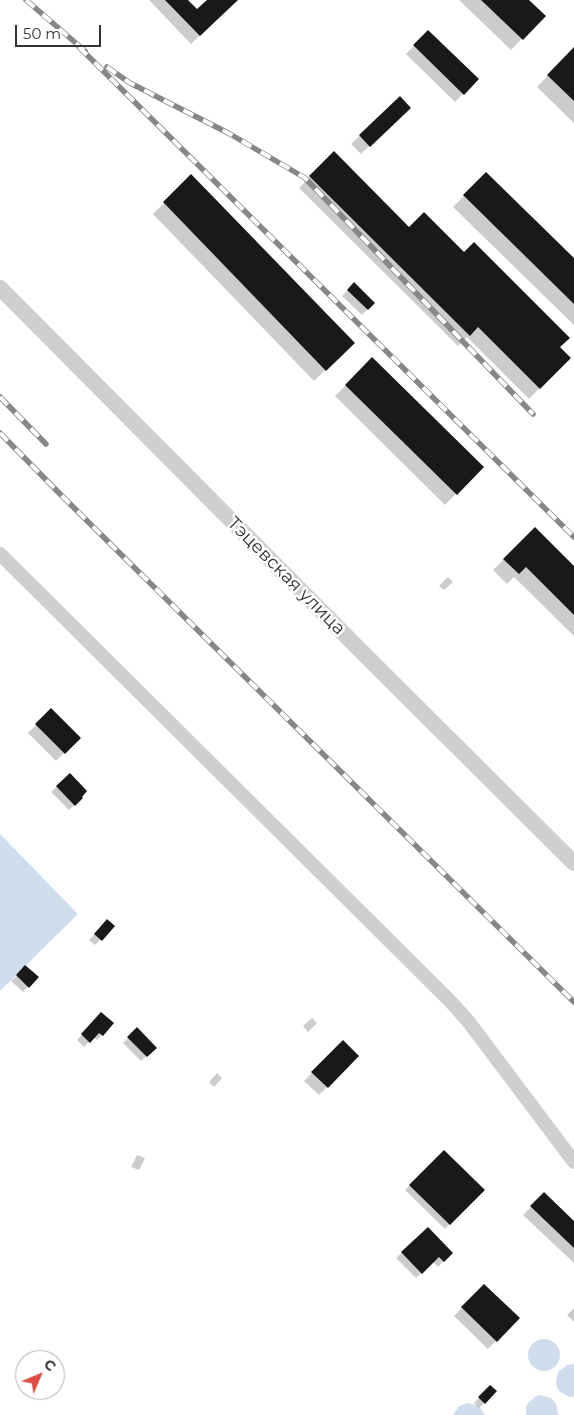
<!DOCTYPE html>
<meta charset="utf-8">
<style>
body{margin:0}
#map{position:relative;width:574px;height:1415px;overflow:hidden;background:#fff;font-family:Montserrat,sans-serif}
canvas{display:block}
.north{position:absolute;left:15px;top:1350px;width:50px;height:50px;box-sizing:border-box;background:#fff;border:1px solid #adadad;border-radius:50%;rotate:45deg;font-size:14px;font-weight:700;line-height:20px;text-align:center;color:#323232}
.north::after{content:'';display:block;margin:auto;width:18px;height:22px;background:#db4c42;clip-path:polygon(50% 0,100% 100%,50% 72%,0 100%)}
.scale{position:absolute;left:15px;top:25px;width:86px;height:22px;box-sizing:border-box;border:2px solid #323232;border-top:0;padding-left:6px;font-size:15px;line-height:18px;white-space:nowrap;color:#323232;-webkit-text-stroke:4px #fff;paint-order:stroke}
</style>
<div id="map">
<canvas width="574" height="1415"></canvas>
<div class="north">С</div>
<div class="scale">50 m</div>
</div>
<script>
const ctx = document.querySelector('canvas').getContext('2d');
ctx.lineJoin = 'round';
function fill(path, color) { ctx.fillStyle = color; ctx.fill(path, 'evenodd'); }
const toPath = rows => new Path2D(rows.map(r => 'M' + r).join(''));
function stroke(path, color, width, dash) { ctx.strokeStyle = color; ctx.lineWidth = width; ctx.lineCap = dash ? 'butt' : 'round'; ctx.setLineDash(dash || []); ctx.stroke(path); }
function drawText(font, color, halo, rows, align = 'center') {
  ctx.font = font + ' Montserrat,sans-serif'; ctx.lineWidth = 5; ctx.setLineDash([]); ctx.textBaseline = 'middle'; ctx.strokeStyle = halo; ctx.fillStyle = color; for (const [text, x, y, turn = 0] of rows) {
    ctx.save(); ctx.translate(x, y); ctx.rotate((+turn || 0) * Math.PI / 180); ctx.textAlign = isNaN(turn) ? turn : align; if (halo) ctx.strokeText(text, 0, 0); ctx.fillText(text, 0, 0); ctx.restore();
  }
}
fill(toPath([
 [0,834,78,914,0,991],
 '528 1355a16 16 0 1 1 32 0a16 16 0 1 1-32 0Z',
 [572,1364,574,1365,574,1397,570,1397,560,1392,557,1387,556,1382,558,1372,567,1365],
 [541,1395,551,1398,555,1402,557,1407,558,1415,526,1415,526,1407,528,1403,536,1396],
 [468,1403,478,1406,482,1410,485,1415,453,1415,459,1406]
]), '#d0ddec');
fill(toPath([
 [149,0,186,0,197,11,209,0,233,0,234,2,191,44],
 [459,0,527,0,544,16,511,50],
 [428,31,478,79,455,102,406,54],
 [574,48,574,123,537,87],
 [400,98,409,108,361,154,351,144],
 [334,153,409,228,558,347,569,358,529,399,467,337,458,346,299,188],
 [486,174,574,260,574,325,453,207],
 [191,176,353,343,314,381,153,214],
 [354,284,373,303,362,315,342,296],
 [372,359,482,467,445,505,335,396],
 [535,529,574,568,574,636,514,577,507,584,493,570],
 [448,577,453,582,444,590,439,586],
 [51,710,79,738,56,761,28,733],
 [70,774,82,798,69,810,51,792],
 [107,921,113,926,95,945,89,940],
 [26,967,37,977,23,992,11,981],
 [312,1018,317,1023,308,1032,303,1026],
 [96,1019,112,1024,97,1040,93,1037,84,1047,77,1040],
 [137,1029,155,1048,141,1061,123,1043],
 [343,1042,358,1056,319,1095,304,1081],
 [217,1073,222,1078,214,1087,209,1082],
 [444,1152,483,1190,445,1229,405,1190],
 [137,1155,145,1158,139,1170,131,1167],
 [544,1194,574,1222,574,1263,523,1215],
 [428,1229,451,1253,438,1267,433,1262,416,1278,396,1258],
 [484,1285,518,1318,488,1349,454,1316],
 [574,1308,574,1322,567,1315],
 [491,1386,496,1391,479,1408,474,1403]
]), '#0003');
fill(toPath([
 [165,0,188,0,197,9,207,0,238,0,200,36],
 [481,0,529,0,546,16,523,40],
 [428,30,479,79,464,95,413,45],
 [574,47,574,101,547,75],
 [400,96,411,108,370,147,359,135],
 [334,151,409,227,424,212,464,252,474,242,570,338,560,347,571,358,540,389,478,327,470,336,309,176],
 [486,172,574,258,574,304,463,195],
 [191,174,355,343,326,371,163,202],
 [354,282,375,303,368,310,347,290],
 [372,357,484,467,457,495,345,385],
 [535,527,574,566,574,615,526,567,519,574,503,559],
 [51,708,81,738,65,754,35,724],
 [70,773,87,791,82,797,83,798,75,806,56,786],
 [107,919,115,926,102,941,94,934],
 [25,965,39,977,29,988,16,975],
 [101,1012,114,1023,103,1036,99,1033,90,1043,81,1034],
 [137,1027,157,1048,147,1057,127,1037],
 [343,1040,359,1056,328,1088,311,1072],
 [444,1150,485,1190,450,1225,409,1185],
 [544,1192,574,1221,574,1248,530,1206],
 [428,1227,453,1253,444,1262,439,1257,422,1274,401,1252],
 [484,1284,520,1318,497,1342,461,1307],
 [490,1385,497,1391,485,1404,478,1397]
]), '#191919');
stroke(toPath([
 [0,554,450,1001,468,1021,574,1162]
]), '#cfcfcf', 14);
stroke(toPath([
 [0,288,368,658,574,863]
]), '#cfcfcf', 16);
const rail = toPath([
 [26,0,85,51],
 [79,47,574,537],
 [107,67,130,83,230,134,305,178,533,414],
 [0,397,46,444],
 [0,433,63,497,574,1002]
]);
stroke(rail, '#878787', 5.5);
stroke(rail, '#fff', 4, [11]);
drawText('18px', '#323232', '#fff', [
 ["Тэцевская улица",286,576,45]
]);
</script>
